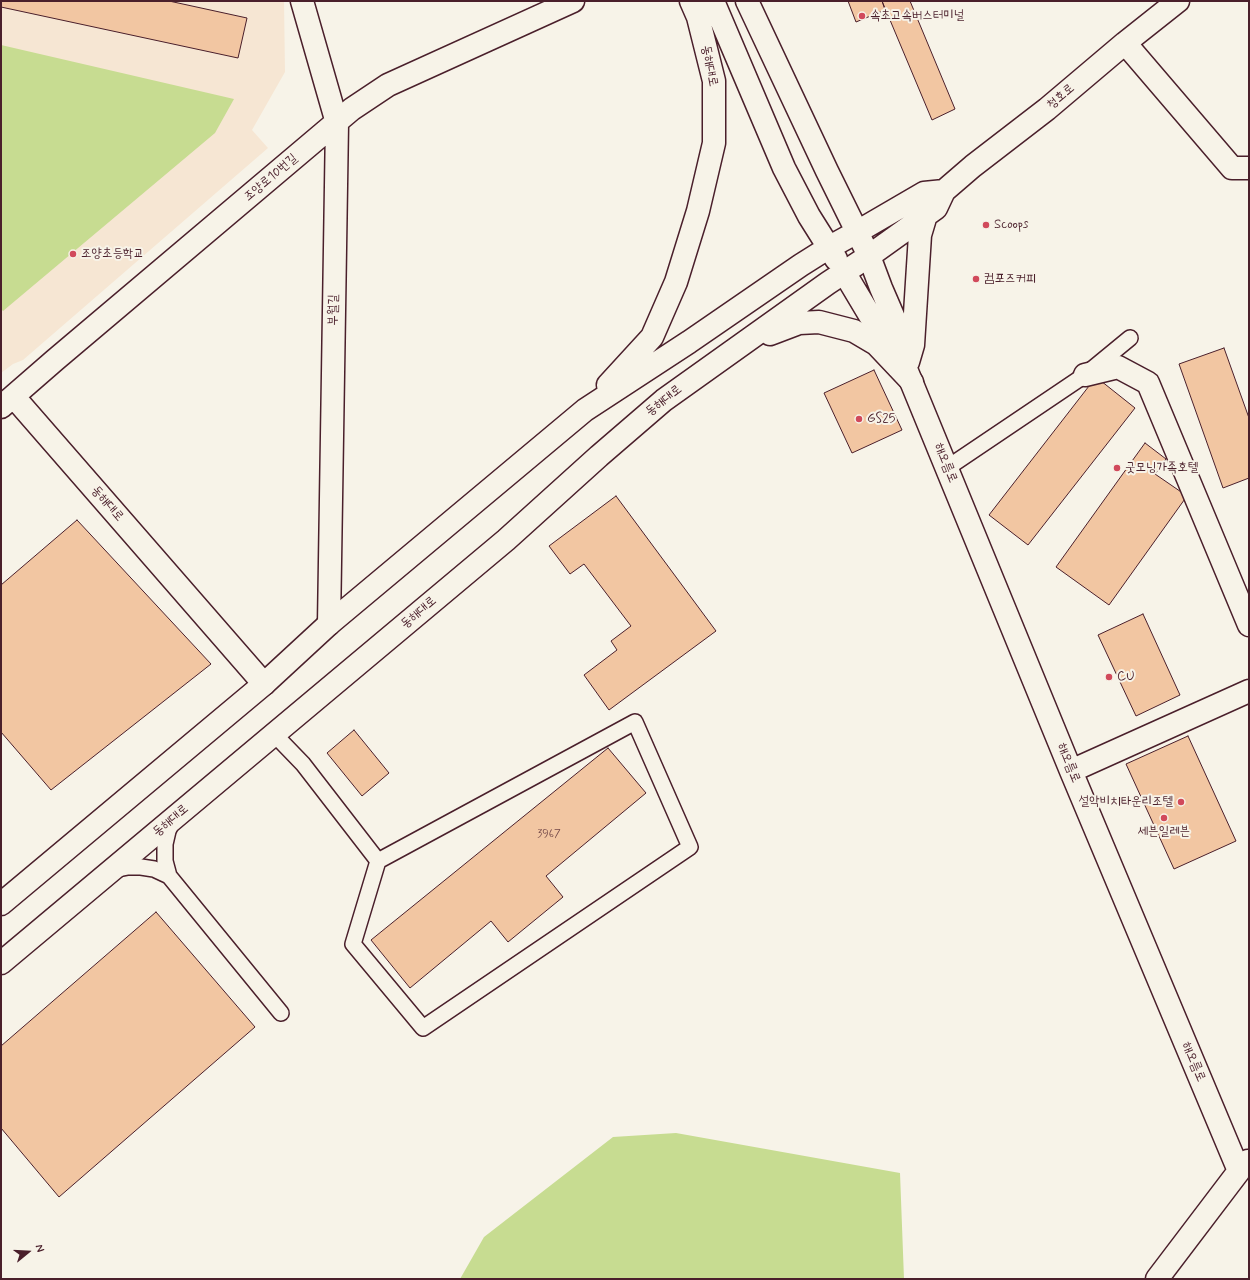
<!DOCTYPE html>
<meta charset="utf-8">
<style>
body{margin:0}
#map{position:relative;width:1250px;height:1280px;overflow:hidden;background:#f7f3e8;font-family:Mynerve,sans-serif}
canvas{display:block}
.frame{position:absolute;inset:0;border:2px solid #4a1f2b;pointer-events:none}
.north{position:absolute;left:8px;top:1232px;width:40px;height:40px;-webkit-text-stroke:3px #f7f3e8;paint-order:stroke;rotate:72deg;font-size:11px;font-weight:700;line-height:16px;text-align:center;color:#4a1f2b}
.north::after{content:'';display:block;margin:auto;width:14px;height:18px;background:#4a1f2b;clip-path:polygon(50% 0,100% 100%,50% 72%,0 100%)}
</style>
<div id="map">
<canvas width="1250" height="1280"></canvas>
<div class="frame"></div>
<div class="north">N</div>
</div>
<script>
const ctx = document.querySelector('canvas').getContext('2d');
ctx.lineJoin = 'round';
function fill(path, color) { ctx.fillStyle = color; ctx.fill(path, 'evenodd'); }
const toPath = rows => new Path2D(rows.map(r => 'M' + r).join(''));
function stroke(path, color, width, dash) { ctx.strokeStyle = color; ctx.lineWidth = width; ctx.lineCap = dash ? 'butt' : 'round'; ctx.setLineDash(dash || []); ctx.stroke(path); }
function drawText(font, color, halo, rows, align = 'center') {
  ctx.font = font + ' Mynerve,"Poor Story",sans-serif'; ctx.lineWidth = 4; ctx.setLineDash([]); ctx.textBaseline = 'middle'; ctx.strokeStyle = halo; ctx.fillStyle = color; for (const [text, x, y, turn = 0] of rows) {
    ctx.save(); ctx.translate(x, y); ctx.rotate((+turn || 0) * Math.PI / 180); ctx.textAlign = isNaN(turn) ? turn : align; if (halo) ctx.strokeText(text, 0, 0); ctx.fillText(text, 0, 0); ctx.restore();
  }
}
fill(toPath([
 [1,1,284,1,285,72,252,130,268,148,23,360,13,364,1,373]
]), '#f6e6d3');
fill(toPath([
 [1,45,234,99,215,133,3,311,1,309],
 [676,1133,900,1173,904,1279,460,1279,484,1237,613,1137]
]), '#c7dc91');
const building = toPath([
 [1,1,169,1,247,18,238,58,1,7,1,1],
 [848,1,882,1,885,10,856,22,848,1],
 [882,1,910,1,955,109,932,120,882,1],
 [1224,348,1249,418,1249,478,1223,488,1179,364,1224,348],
 [874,370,902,430,852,453,824,393,874,370],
 [1096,377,1135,408,1028,545,989,515,1096,377],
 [1145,443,1166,459,1155,474,1187,496,1109,605,1056,567,1145,443],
 [616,496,716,631,609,710,584,675,617,650,611,641,631,626,584,564,570,574,549,546,616,496],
 [77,520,211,664,51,790,1,732,1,585,77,520],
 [1143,614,1180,695,1136,716,1098,635,1143,614],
 [354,730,389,773,362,796,327,753,354,730],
 [1188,736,1236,841,1174,869,1126,764,1188,736],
 [608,748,646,793,546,876,563,897,508,942,491,921,410,988,371,940,608,748],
 [156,912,255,1027,59,1197,1,1128,1,1046,156,912]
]);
fill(building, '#f2c6a2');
stroke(building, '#4a1f2b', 1);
const service = toPath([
 [947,468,1085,375,1130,338],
 [274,734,303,764,378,861,353,944,423,1028,690,847,635,722,378,861],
 [173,820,168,831,165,844,165,861,169,876,281,1013],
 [113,870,128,867,141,867,154,869,169,876]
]);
const minor = toPath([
 [302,1,337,123,329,624],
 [1178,1,1125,43,1047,109,973,166,944,191,936,208,869,256,881,288,897,325,901,353,906,369,1071,771,1239,1171],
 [1125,43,1232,168,1249,168],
 [857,232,924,193,944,191],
 [844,272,881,334,901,353],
 [908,362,913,345,920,235,926,215],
 [1085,375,1118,367,1148,383,1249,625],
 [14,397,264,684],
 [1,407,55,360,352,109,388,85,573,1],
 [1071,771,1249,691],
 [1157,1279,1239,1171,1248,1161]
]);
const primary = toPath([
 [713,1,784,168,809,216,836,259],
 [770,334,799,323,819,322,854,331,876,344,912,382],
 [608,385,652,337,676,282,698,211,714,143,714,81,698,17,691,1],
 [1,904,264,684,329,624,585,410,689,342,801,265,828,248,857,232],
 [1,963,506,540,599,456,664,400,828,283,869,256,827,171,747,1]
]);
stroke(service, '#4a1f2b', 18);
stroke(minor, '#4a1f2b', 25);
stroke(primary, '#4a1f2b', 25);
stroke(service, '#f7f3e8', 15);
stroke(minor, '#f7f3e8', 22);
stroke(primary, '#f7f3e8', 22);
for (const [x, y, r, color] of [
 [862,16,4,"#d1495b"],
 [986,225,4,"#d1495b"],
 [73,254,4,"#d1495b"],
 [976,279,4,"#d1495b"],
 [859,419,4,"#d1495b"],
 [1117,468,4,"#d1495b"],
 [1109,677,4,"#d1495b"],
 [1181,802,4,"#d1495b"],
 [1164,818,4,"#d1495b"]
]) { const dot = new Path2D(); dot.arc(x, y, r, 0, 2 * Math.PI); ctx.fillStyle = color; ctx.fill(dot); stroke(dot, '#f7f3e8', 1.5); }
drawText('11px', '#744949', null, [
 ["3967",549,835]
]);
drawText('13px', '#4a1f2b', '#f7f3e8', [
 ["속초고속버스터미널",870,16],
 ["Scoops",994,225],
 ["조양초등학교",81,254],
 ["컴포즈커피",984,279],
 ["GS25",867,419],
 ["굿모닝가족호텔",1125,468],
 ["CU",1117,677],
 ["설악비치타운리조텔",1173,802,"right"],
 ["세븐일레븐",1164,832,"center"]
], 'left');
drawText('13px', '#4a1f2b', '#f7f3e8', [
 ["동해대로",709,66,79],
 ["청호로",1061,97,-40],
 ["조양로10번길",271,178,-40],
 ["부월길",334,310,-89],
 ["동해대로",664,401,-38],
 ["해오름로",945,463,68],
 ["동해대로",107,504,49],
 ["동해대로",419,613,-40],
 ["해오름로",1068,763,68],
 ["동해대로",171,821,-40],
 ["해오름로",1193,1062,67]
]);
</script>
